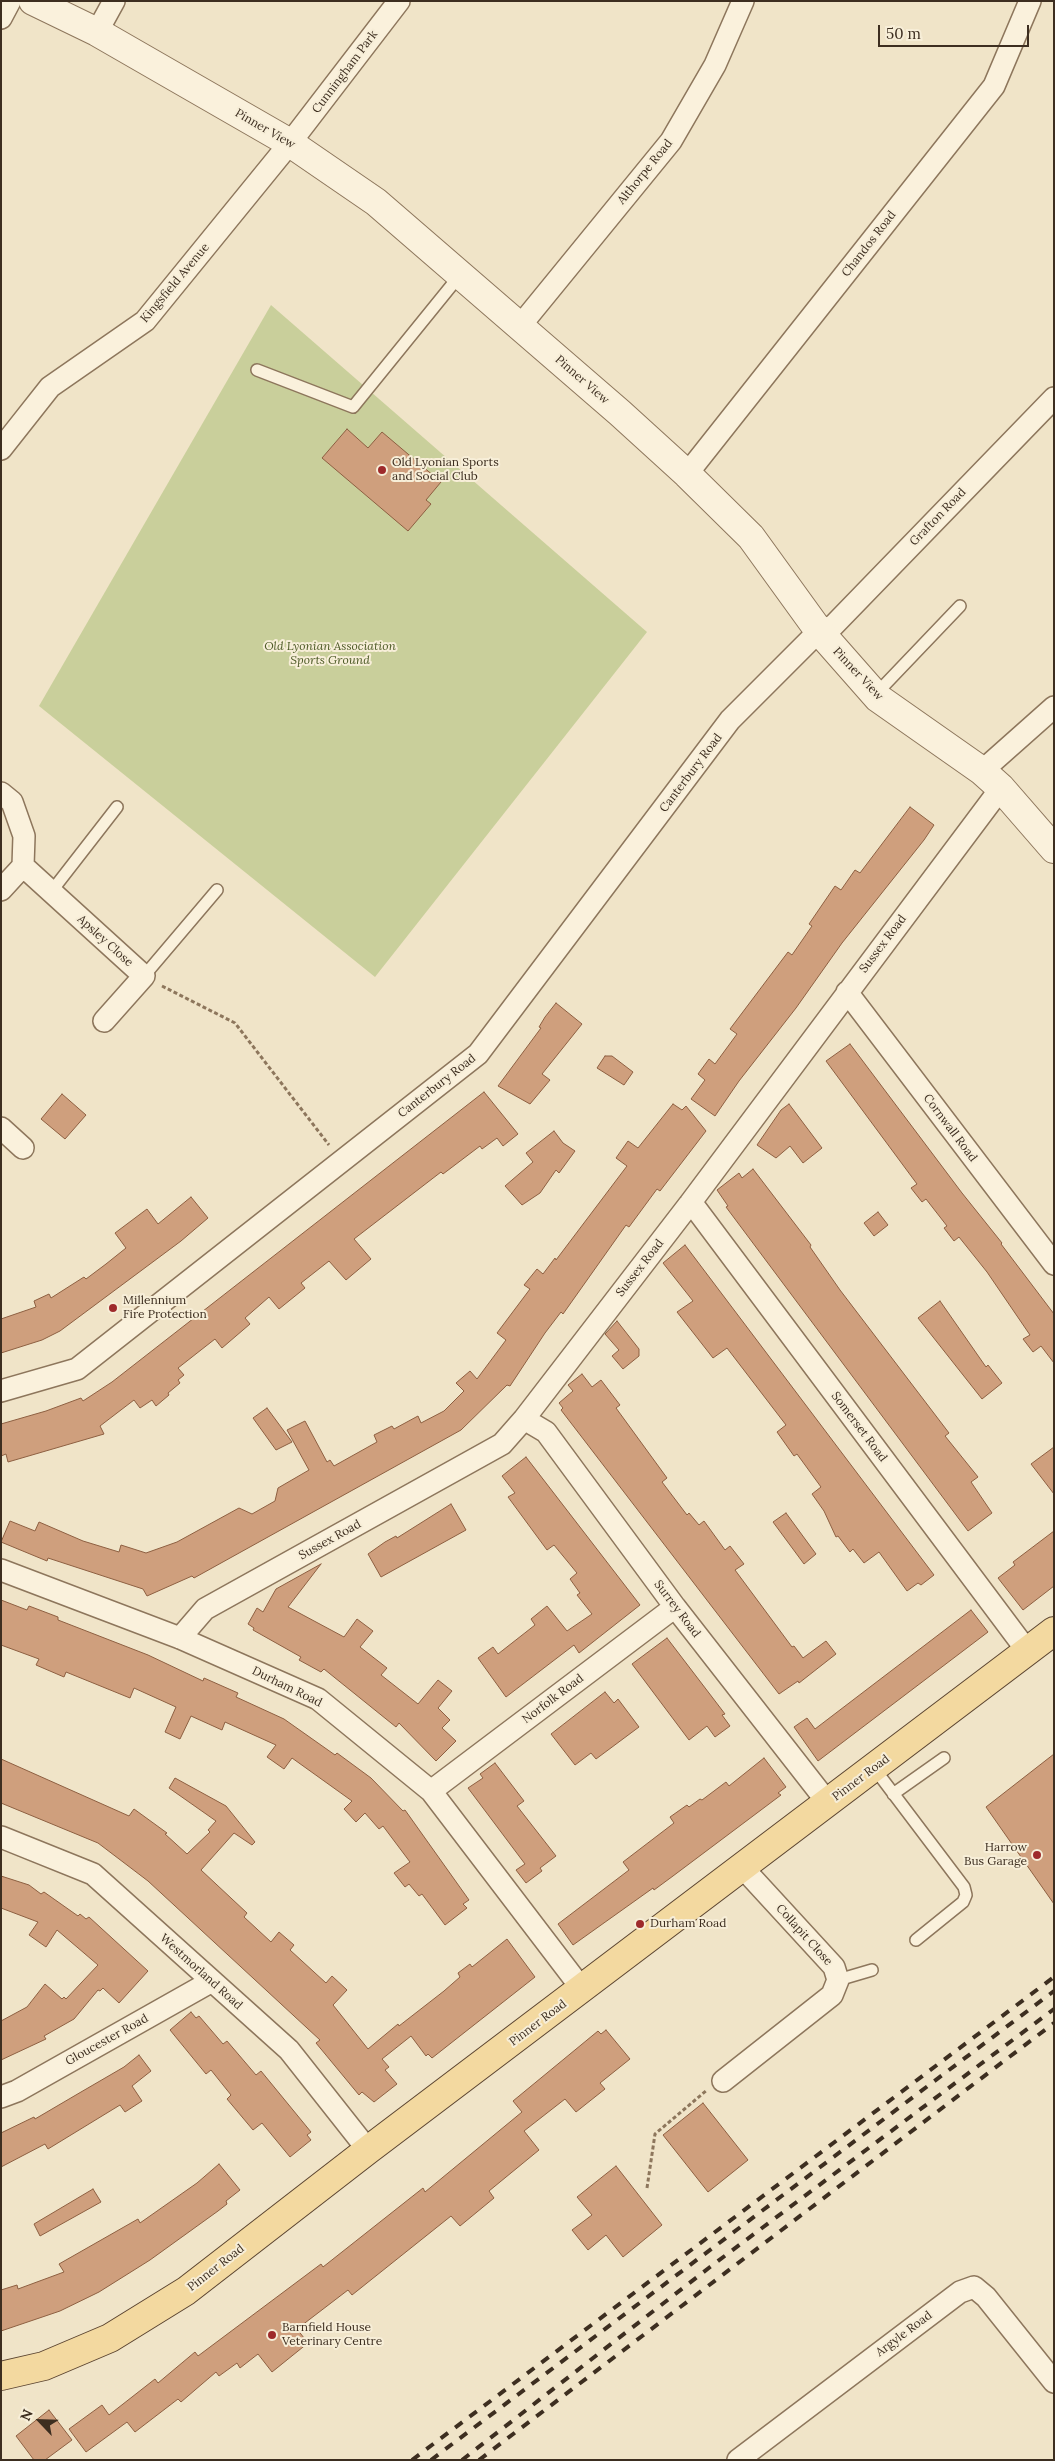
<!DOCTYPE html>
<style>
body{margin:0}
#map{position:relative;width:1055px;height:2461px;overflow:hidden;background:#f0e4c8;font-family:Lora,serif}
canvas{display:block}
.frame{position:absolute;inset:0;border:2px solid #3d2e20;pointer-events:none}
.north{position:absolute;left:15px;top:2396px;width:50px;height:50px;-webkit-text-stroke:4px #f7eed8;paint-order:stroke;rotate:294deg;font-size:14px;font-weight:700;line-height:20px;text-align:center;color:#3d2e20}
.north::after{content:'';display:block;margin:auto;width:18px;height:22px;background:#3d2e20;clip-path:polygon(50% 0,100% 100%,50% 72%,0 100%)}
.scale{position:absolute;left:878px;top:25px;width:151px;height:22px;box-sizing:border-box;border:2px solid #3d2e20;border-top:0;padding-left:6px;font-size:15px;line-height:18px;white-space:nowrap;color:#3d2e20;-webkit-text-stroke:4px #f7eed8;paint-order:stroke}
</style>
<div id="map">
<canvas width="1055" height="2461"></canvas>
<div class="frame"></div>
<div class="north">N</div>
<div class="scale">50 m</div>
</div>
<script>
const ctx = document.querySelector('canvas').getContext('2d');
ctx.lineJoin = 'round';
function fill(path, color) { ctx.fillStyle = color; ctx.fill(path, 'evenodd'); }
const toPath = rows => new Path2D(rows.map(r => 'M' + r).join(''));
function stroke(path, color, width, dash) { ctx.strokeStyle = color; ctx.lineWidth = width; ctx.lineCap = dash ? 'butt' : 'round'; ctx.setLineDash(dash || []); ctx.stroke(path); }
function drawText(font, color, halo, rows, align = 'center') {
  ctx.font = font + ' Lora,serif'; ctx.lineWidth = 4; ctx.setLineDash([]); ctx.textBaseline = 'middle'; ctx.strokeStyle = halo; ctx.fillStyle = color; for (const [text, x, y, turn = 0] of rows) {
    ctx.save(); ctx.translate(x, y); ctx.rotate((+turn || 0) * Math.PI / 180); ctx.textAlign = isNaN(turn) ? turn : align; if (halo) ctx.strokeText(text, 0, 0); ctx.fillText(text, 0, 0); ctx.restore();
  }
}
fill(toPath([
 [271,305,647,632,375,977,39,706]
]), '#c9cf9b');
const building = toPath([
 [347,429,368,448,382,432,441,482,426,500,431,504,408,531,322,458,347,429],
 [910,807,934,825,924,840,842,943,796,1008,739,1081,715,1116,691,1099,705,1080,698,1074,709,1059,715,1064,737,1034,730,1029,788,952,792,955,812,926,809,924,835,886,841,890,855,870,860,873,910,807],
 [556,1003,582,1024,542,1074,550,1080,530,1104,498,1086,541,1028,539,1027,545,1017,556,1003],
 [850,1044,962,1193,1002,1243,1001,1244,1054,1314,1054,1363,1041,1346,1033,1352,1023,1339,1030,1335,987,1272,959,1237,954,1241,944,1228,947,1226,926,1199,922,1202,911,1188,917,1184,826,1061,850,1044],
 [605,1056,612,1056,633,1072,624,1085,597,1068,605,1056],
 [484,1092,518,1134,503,1146,497,1138,482,1149,480,1146,443,1174,441,1172,354,1239,371,1259,346,1280,329,1261,301,1283,305,1288,279,1309,269,1297,245,1318,250,1324,222,1348,215,1339,178,1368,184,1375,178,1380,180,1383,168,1393,169,1395,156,1406,152,1400,140,1408,134,1400,100,1426,104,1434,8,1462,6,1454,1,1456,1,1424,46,1411,81,1398,83,1401,112,1382,484,1092],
 [62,1094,86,1115,65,1139,41,1119,62,1094],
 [673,1104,682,1110,686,1106,706,1131,660,1191,657,1189,629,1227,626,1225,563,1314,561,1312,545,1333,510,1386,507,1385,461,1430,194,1578,192,1576,147,1596,143,1589,48,1558,47,1561,1,1542,10,1521,35,1531,39,1522,83,1541,119,1552,121,1545,146,1553,177,1542,239,1508,252,1514,275,1501,278,1488,309,1470,287,1430,305,1421,327,1462,330,1460,334,1466,377,1442,374,1435,392,1426,394,1429,418,1416,421,1423,444,1411,464,1391,456,1383,470,1371,477,1379,506,1340,497,1333,530,1289,524,1285,537,1269,543,1274,555,1258,556,1260,627,1166,616,1158,628,1141,638,1148,673,1104],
 [789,1104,822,1148,803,1163,790,1146,776,1158,757,1145,781,1110,789,1104],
 [554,1131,563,1143,575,1151,559,1173,556,1170,540,1193,522,1205,505,1186,533,1162,526,1153,554,1131],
 [753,1169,811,1245,810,1247,840,1290,949,1433,945,1436,978,1477,971,1482,992,1513,968,1531,726,1207,728,1206,717,1190,739,1173,742,1178,753,1169],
 [191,1197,208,1218,181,1241,60,1331,42,1340,1,1353,1,1319,36,1307,34,1301,49,1294,51,1298,84,1277,86,1279,106,1264,126,1248,115,1233,147,1209,158,1224,191,1197],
 [878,1212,888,1225,874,1236,864,1223,878,1212],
 [685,1245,934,1575,921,1585,918,1583,907,1591,879,1552,864,1563,853,1549,850,1552,838,1536,836,1537,824,1511,812,1494,821,1487,797,1454,794,1456,777,1432,786,1425,727,1348,713,1358,677,1312,693,1301,663,1263,685,1245],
 [940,1301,986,1367,988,1365,1002,1383,982,1399,918,1318,940,1301],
 [617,1321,639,1349,639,1356,623,1369,612,1356,619,1350,605,1334,617,1321],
 [582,1374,592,1387,601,1380,620,1405,616,1408,667,1478,662,1482,687,1515,689,1513,699,1525,704,1521,725,1550,730,1546,744,1564,735,1570,792,1647,794,1646,803,1658,826,1641,836,1654,799,1683,798,1681,779,1694,561,1410,563,1408,559,1403,573,1391,568,1385,582,1374],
 [267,1408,292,1442,276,1450,253,1418,267,1408],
 [1054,1447,1054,1494,1031,1464,1054,1447],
 [526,1457,640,1605,579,1653,574,1645,506,1697,478,1658,493,1647,498,1654,535,1625,531,1619,547,1606,567,1631,592,1614,577,1595,580,1593,570,1579,577,1573,554,1545,547,1550,508,1497,515,1493,502,1476,526,1457],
 [451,1504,466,1530,381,1577,368,1554,385,1542,396,1536,397,1538,451,1504],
 [786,1513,816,1554,804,1564,773,1522,786,1513],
 [1054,1531,1054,1586,1023,1610,998,1578,1015,1565,1013,1562,1054,1531],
 [321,1564,288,1607,344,1637,357,1619,373,1631,360,1647,387,1668,381,1675,418,1704,438,1680,452,1691,438,1708,450,1720,442,1728,456,1741,436,1761,399,1723,396,1727,324,1669,321,1672,299,1660,301,1657,253,1630,254,1628,248,1624,257,1608,263,1612,276,1589,321,1564],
 [1,1600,27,1610,29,1606,58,1617,58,1620,148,1655,203,1681,204,1678,238,1693,236,1697,284,1719,335,1755,337,1753,371,1778,403,1811,405,1810,469,1900,463,1904,467,1908,445,1925,422,1894,419,1896,409,1884,405,1887,394,1873,410,1862,383,1826,379,1829,365,1813,356,1822,344,1809,352,1801,292,1758,284,1769,267,1757,276,1745,225,1722,222,1730,191,1716,180,1739,165,1732,176,1707,134,1688,130,1698,66,1672,64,1677,36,1665,39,1659,1,1645,1,1600],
 [971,1610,988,1632,818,1761,794,1727,807,1718,815,1729,971,1610],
 [667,1638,725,1714,722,1715,730,1726,715,1737,707,1726,689,1740,632,1664,667,1638],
 [605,1692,614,1703,618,1699,639,1727,596,1759,591,1753,575,1765,551,1734,605,1692],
 [1054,1754,1054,1904,986,1807,1054,1754],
 [764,1758,786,1787,778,1793,781,1795,673,1876,654,1890,653,1888,573,1945,558,1924,629,1870,623,1862,674,1823,670,1817,687,1805,689,1807,700,1799,702,1800,726,1782,729,1786,764,1758],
 [1,1759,129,1816,134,1809,167,1833,165,1834,187,1854,210,1832,208,1830,216,1821,169,1788,175,1778,226,1806,255,1842,252,1845,234,1833,201,1870,247,1913,244,1917,271,1942,279,1932,294,1945,290,1950,326,1983,332,1976,347,1990,333,2005,368,2049,398,2024,399,2026,444,1991,460,1977,458,1973,470,1964,472,1967,507,1939,535,1977,432,2058,428,2054,426,2056,411,2036,382,2059,389,2067,385,2070,397,2084,374,2102,362,2092,359,2095,316,2043,320,2040,148,1881,98,1843,1,1803,1,1759],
 [495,1763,524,1801,517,1806,556,1856,540,1868,542,1871,526,1883,516,1870,525,1864,468,1788,483,1778,480,1774,495,1763],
 [1,1876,29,1885,41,1894,44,1892,78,1916,80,1914,86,1919,89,1917,148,1971,119,2003,103,1988,100,1991,98,1990,74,2019,44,2036,46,2039,1,2060,1,2021,27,2007,45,1984,62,1999,64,1997,66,1999,98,1965,57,1930,46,1947,29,1935,38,1922,1,1908,1,1876],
 [191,2012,196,2018,199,2016,223,2044,227,2041,256,2075,261,2071,311,2132,307,2135,311,2140,290,2157,262,2123,253,2130,227,2099,231,2095,211,2070,206,2074,170,2030,191,2012],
 [606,2030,630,2059,600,2083,605,2089,576,2112,565,2099,524,2131,539,2150,489,2191,494,2198,460,2226,451,2216,352,2295,348,2290,297,2329,308,2343,272,2372,258,2354,240,2368,237,2363,219,2376,216,2372,181,2402,178,2399,135,2432,127,2422,86,2452,69,2429,102,2405,109,2415,155,2379,158,2383,195,2352,198,2356,321,2264,323,2267,423,2188,425,2192,522,2112,513,2101,598,2031,601,2034,606,2030],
 [139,2055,151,2071,132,2086,142,2101,125,2112,120,2105,48,2149,45,2144,1,2167,1,2133,34,2117,35,2119,81,2092,124,2067,139,2055],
 [703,2103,748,2160,708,2192,663,2135,703,2103],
 [219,2164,240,2190,226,2201,227,2204,218,2211,150,2260,99,2292,60,2311,1,2331,1,2290,17,2285,18,2289,64,2272,59,2264,138,2219,140,2223,197,2183,219,2164],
 [616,2166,662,2225,623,2257,606,2235,588,2250,572,2230,592,2215,577,2197,616,2166],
 [93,2189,101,2202,40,2236,34,2224,93,2189],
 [49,2410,72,2440,45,2460,34,2460,16,2436,49,2410]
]);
fill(building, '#cf9f7d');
stroke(building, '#8d5f41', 1);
const service = toPath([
 [257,370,353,407,460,275],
 [875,695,960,606],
 [51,892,117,807],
 [144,976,217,890],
 [874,1768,964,1887,966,1895,963,1902,916,1940],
 [893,1794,944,1758],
 [838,1980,872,1970]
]);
const minor = toPath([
 [1,18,10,1],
 [97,32,114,1],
 [520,326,671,141,715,65,743,1],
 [1,449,50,387,145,321,290,143,399,1],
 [687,474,994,86,1030,1],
 [982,771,1054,707],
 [1,793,12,802,24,836,23,866,1,890],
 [23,866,144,976,104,1021],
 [847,992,1054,1264],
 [1,1128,23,1148],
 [691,1202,1028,1652],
 [1,1391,77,1369,478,1054,730,720,819,631,833,626,1054,398],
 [524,1419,546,1432,675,1607,828,1803],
 [1,1570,180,1638,318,1699,431,1791,582,1989],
 [180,1638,205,1609,502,1444,524,1419,691,1202,1001,788],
 [431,1791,675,1607],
 [1,1837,93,1874,289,2050,368,2150],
 [723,2081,832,1995,838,1980,834,1967,743,1868],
 [1,2097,17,2091,212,1981],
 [738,2460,960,2292,974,2287,986,2297,1054,2382]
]);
const tertiary = toPath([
 [33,1,97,32,290,143,376,202,620,413,687,474,751,537,819,631,878,698,982,771,1001,788,1054,849]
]);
const primary = toPath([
 [1,2376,44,2366,110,2338,186,2291,368,2150,1054,1631]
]);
stroke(service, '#8d765c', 14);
stroke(minor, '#8d765c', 24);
stroke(tertiary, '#8d765c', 30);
stroke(primary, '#5b4430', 30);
stroke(toPath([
 [162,986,235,1023,329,1145],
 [647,2188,655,2134,707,2090]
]), '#8d765c', 3, [4, 2.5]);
stroke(service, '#faf1dc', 11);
stroke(minor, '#faf1dc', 21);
stroke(tertiary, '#faf1dc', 28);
stroke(primary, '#f3d9a0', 28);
stroke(toPath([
 [412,2460,1054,1977],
 [431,2460,1054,1991],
 [462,2460,710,2267,1054,2009],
 [479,2460,1054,2023]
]), '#3d2e20', 4, [9, 9]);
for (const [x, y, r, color] of [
 [382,470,5,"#9e2a2b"],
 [113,1308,5,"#9e2a2b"],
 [1037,1855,5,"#9e2a2b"],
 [640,1924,5,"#9e2a2b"],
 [272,2335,5,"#9e2a2b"]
]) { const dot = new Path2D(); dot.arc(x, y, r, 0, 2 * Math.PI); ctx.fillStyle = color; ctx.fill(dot); stroke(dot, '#f7eed8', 2); }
drawText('12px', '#3d2e20', '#f7eed8', [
 ["Cunningham Park",345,72,-53],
 ["Pinner View",265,129,30],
 ["Althorpe Road",645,172,-51],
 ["Chandos Road",869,244,-52],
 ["Kingsfield Avenue",175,283,-50],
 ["Pinner View",582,380,41],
 ["Grafton Road",938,517,-46],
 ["Pinner View",858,674,47],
 ["Canterbury Road",691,773,-53],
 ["Apsley Close",105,941,42],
 ["Sussex Road",883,944,-53],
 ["Canterbury Road",437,1086,-38],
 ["Cornwall Road",950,1128,53],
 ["Sussex Road",640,1268,-52],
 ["Somerset Road",859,1427,53],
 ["Sussex Road",330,1540,-29],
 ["Surrey Road",677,1609,53],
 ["Durham Road",287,1687,26],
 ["Norfolk Road",553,1699,-37],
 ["Pinner Road",861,1778,-37],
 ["Collapit Close",804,1935,48],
 ["Westmorland Road",201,1972,42],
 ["Pinner Road",538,2023,-37],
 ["Gloucester Road",107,2040,-29],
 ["Pinner Road",216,2268,-38],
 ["Argyle Road",904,2334,-37]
]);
drawText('12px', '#3d2e20', '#f7eed8', [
 ["Old Lyonian Sports",392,463],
 ["and Social Club",392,477],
 ["Millennium",123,1301],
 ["Fire Protection",123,1315],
 ["Harrow",1027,1848,"right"],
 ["Bus Garage",1027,1862,"right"],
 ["Durham Road",650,1924],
 ["Barnfield House",282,2328],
 ["Veterinary Centre",282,2342]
], 'left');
drawText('italic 12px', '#4d5a26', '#f7eed8', [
 ["Old Lyonian Association",330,647],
 ["Sports Ground",330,661]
]);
</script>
